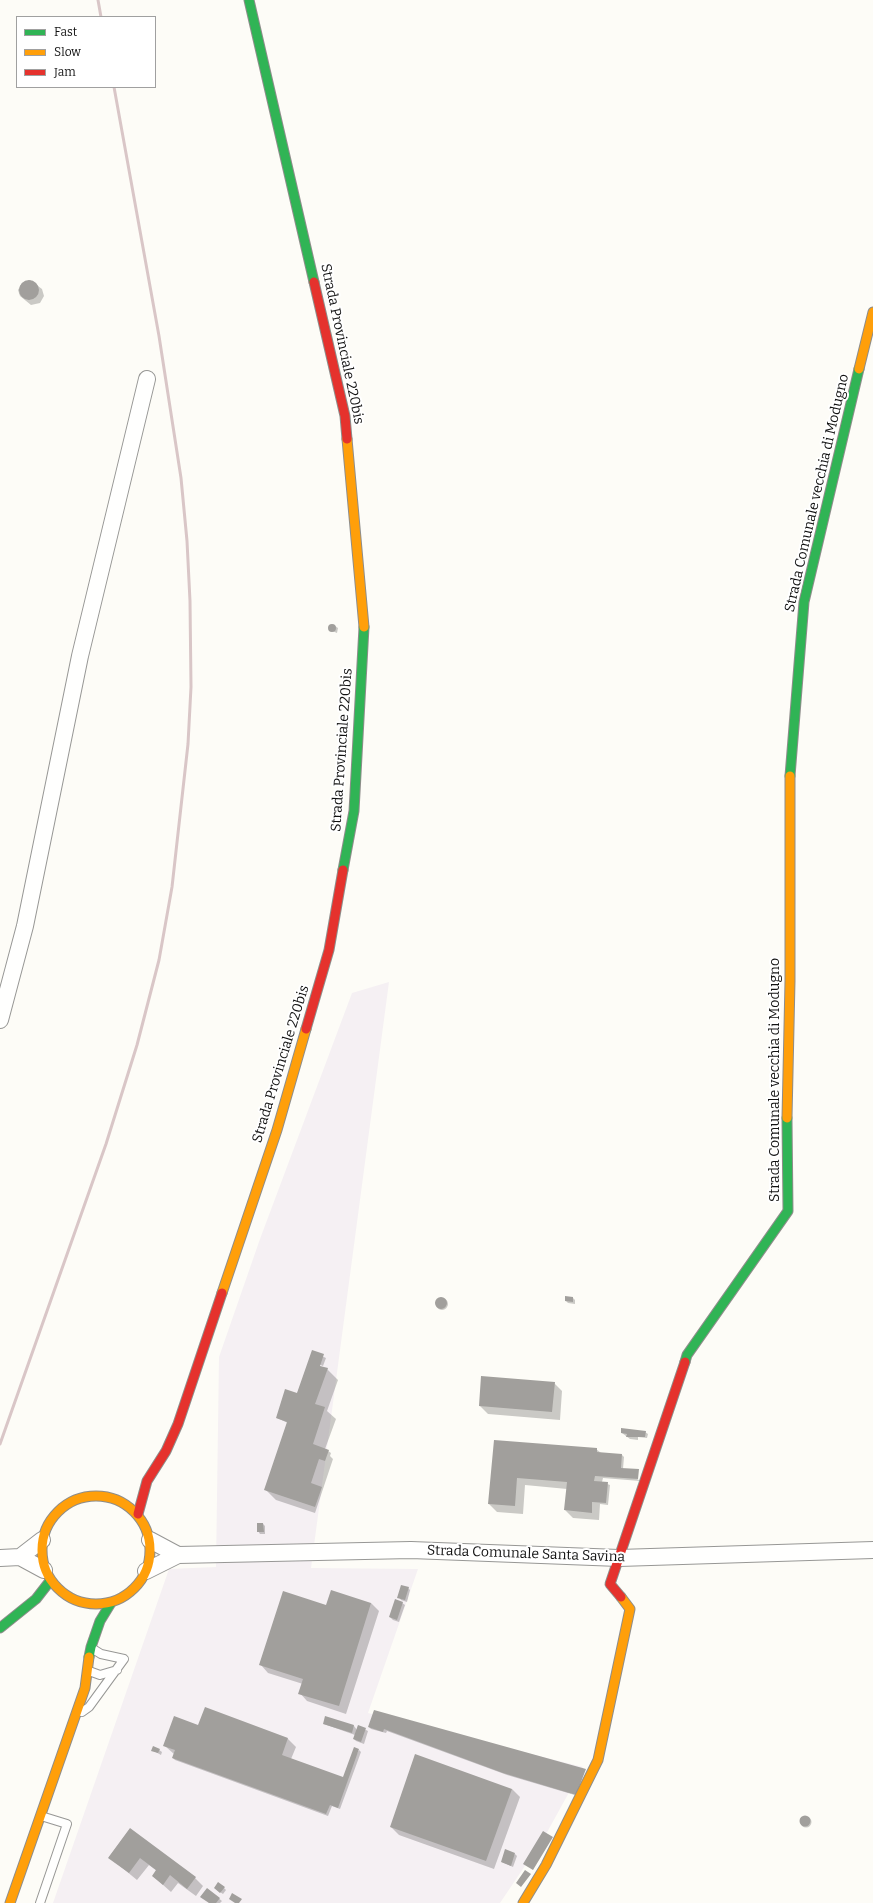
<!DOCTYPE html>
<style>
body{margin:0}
#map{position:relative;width:873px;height:1903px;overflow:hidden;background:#fdfcf7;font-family:Bitter,serif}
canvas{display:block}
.legend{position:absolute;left:16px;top:16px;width:140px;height:72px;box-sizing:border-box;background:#fff;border:1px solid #a0a0a0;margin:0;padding:5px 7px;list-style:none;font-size:12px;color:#111}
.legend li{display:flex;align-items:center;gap:8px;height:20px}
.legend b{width:20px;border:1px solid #a0a0a0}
</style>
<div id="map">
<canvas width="873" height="1903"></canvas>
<ul class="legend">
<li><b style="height:5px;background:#30b455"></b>Fast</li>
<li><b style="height:5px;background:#ff9f0a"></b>Slow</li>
<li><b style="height:5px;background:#e5322d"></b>Jam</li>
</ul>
</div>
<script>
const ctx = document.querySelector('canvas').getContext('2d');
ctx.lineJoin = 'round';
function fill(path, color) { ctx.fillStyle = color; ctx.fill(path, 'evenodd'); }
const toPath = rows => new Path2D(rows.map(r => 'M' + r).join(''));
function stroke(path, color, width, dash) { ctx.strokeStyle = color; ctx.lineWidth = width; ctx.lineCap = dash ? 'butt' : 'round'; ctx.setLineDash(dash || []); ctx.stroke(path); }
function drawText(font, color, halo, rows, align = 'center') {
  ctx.font = font + ' Bitter,serif'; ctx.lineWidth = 4; ctx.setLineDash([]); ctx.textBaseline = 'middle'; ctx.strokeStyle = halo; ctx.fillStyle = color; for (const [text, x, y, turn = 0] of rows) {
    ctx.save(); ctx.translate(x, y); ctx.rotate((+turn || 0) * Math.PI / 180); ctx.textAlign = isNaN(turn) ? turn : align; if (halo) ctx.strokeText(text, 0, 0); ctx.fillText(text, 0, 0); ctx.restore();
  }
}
fill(toPath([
 [389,982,311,1568,418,1569,368,1713,583,1767,545,1836,500,1903,53,1903,169,1569,216,1567,219,1357,260,1239,352,993]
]), '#f5f0f3');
fill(toPath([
 [30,280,42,289,44,296,40,303,31,305,20,296,18,290,22,283],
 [331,626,335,626,338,628,337,633,330,630],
 '436 1304a6 6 0 1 1 12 0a6 6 0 1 1-12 0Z',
 [573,1298,575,1300,575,1304,568,1303,566,1301],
 [313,1352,326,1358,323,1366,311,1361,311,1363,327,1369,338,1380,327,1411,336,1419,325,1449,331,1453,330,1456,333,1459,315,1513,276,1500,265,1489,288,1423,277,1418,297,1394],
 [554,1383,562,1391,560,1420,488,1414,480,1406],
 [645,1432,648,1434,647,1438,638,1437,638,1440,630,1439,622,1433],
 [495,1441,596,1449,601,1453,622,1455,624,1457,623,1469,640,1481,603,1478,602,1482,610,1485,608,1505,600,1504,599,1520,573,1518,565,1510,567,1489,525,1485,523,1514,497,1512,489,1504],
 [263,1524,265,1526,265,1534,260,1534,258,1531],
 [408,1588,410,1590,407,1602,401,1600,399,1597],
 [371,1603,379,1611,346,1714,307,1701,300,1693,303,1684,268,1673,261,1665,327,1606],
 [402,1603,405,1605,399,1622,393,1620,390,1617],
 [375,1711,578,1796,507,1775,387,1731,386,1733,371,1729,369,1727],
 [324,1724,354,1726,357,1730,358,1726,368,1731,364,1744,356,1741,354,1739,355,1735],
 [199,1726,288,1739,296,1747,291,1759,343,1778,359,1750,361,1752,340,1809,332,1806,328,1816,175,1760,173,1758,174,1754,165,1746],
 [152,1750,159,1750,162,1752,161,1755],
 [512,1789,520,1797,494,1869,399,1835,391,1827],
 '800.5 1822a5.5 5.5 0 1 1 11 0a5.5 5.5 0 1 1-11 0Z',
 [130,1829,195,1878,203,1886,196,1896,178,1883,171,1892,153,1876,157,1871,149,1865,137,1880,109,1857],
 [515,1854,517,1856,513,1867,502,1862],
 [224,1888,226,1890,223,1894,217,1890],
 [207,1889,222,1901,220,1903,209,1903]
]), '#0003');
fill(toPath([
 '19 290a10 10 0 1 1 20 0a10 10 0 1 1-20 0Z',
 '328 628a4 4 0 1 1 8 0a4 4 0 1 1-8 0Z',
 [565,1296,573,1297,573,1302,565,1301],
 '435 1303a6 6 0 1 1 12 0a6 6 0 1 1-12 0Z',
 [312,1350,324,1354,320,1366,328,1368,315,1404,325,1407,313,1444,329,1450,325,1461,319,1459,311,1483,322,1487,315,1507,264,1490,287,1422,276,1418,285,1389,297,1393],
 [481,1376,555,1382,552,1412,479,1406],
 [621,1428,646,1431,645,1437,626,1437,627,1434,621,1433],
 [494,1440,597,1448,597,1452,622,1454,621,1468,639,1469,638,1479,595,1476,594,1481,608,1482,606,1503,592,1502,592,1513,564,1510,567,1482,517,1478,515,1506,488,1504],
 [257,1523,263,1523,264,1532,257,1532],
 [401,1585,409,1587,405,1600,397,1598],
 [331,1590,371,1603,339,1706,298,1694,303,1679,259,1665,283,1591,326,1605],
 [395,1599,403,1602,397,1620,389,1617],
 [205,1707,288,1738,282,1755,343,1777,354,1747,359,1749,338,1808,330,1805,326,1814,172,1758,175,1750,163,1746,174,1716,198,1725],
 [374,1710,586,1769,576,1795,503,1773,384,1729,383,1732,368,1727],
 [325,1716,354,1725,352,1733,323,1724],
 [358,1725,366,1728,361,1742,353,1739],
 [153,1746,160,1749,158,1753,151,1751],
 [415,1754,512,1789,486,1861,390,1827],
 '799.5 1821a5.5 5.5 0 1 1 11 0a5.5 5.5 0 1 1-11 0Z',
 [130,1828,196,1877,187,1889,170,1875,163,1885,152,1876,156,1870,140,1858,129,1873,108,1858],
 [543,1831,553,1837,533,1870,523,1864],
 [505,1849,515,1853,511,1866,501,1862],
 [525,1870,531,1874,521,1887,516,1883],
 [218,1882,225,1887,220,1893,214,1888],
 [207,1888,220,1898,216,1903,209,1903,200,1897],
 [232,1893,242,1899,239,1903,235,1903,229,1899]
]), '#a19f9c');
const lane = toPath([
 [89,1671,100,1675,117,1670],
 [82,1712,89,1707,124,1659,101,1654,93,1649],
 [40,1903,67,1824,41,1816]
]);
const street = toPath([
 [0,1020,25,926,80,656,147,379],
 [150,1540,178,1555],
 [20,1557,42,1540],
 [0,1558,20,1557,44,1570],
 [146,1571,178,1555,411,1550,619,1558,873,1550]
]);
const fast = toPath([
 [249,0,314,282],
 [790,776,804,602,859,369],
 [343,870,354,811,364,627],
 [685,1362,687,1355,788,1211,787,1118],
 [0,1628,36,1599,50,1581],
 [89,1657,91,1647,100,1621,111,1603]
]);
const slow = toPath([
 [859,369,873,312],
 [347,439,364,627],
 [787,1118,790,981,790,776],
 [222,1293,277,1130,306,1029],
 '42 1550a54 54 0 1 1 108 0a54 54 0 1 1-108 0Z',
 [10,1903,85,1688,89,1657],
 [523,1903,546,1865,598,1760,630,1609,621,1597]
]);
const jam = toPath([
 [314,282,345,416,347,439],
 [306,1029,329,950,343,870],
 [138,1514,147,1481,166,1451,178,1424,222,1293],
 [621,1597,610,1584,685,1362]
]);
stroke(lane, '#979795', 10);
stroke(street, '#979795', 18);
stroke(fast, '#8e8d8b', 11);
stroke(slow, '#8e8d8b', 11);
stroke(jam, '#8e8d8b', 11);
stroke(lane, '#fffffe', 8);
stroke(street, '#fffffe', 16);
stroke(fast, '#30b455', 9);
stroke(slow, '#ff9f0a', 9);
stroke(jam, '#e5322d', 9);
stroke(toPath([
 [98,0,101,17],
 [0,1444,106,1144,137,1045,159,960,172,887,188,744,191,687,190,601,187,541,181,478,159,336,114,87]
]), '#d9c6c7', 3);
drawText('14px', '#111', '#fff', [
 ["Strada Provinciale 220bis",342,344,78],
 ["Strada Comunale vecchia di Modugno",817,493,-77],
 ["Strada Provinciale 220bis",342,750,-86],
 ["Strada Provinciale 220bis",281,1064,-73],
 ["Strada Comunale vecchia di Modugno",775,1080,-90],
 ["Strada Comunale Santa Savina",526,1554,2]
]);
</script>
